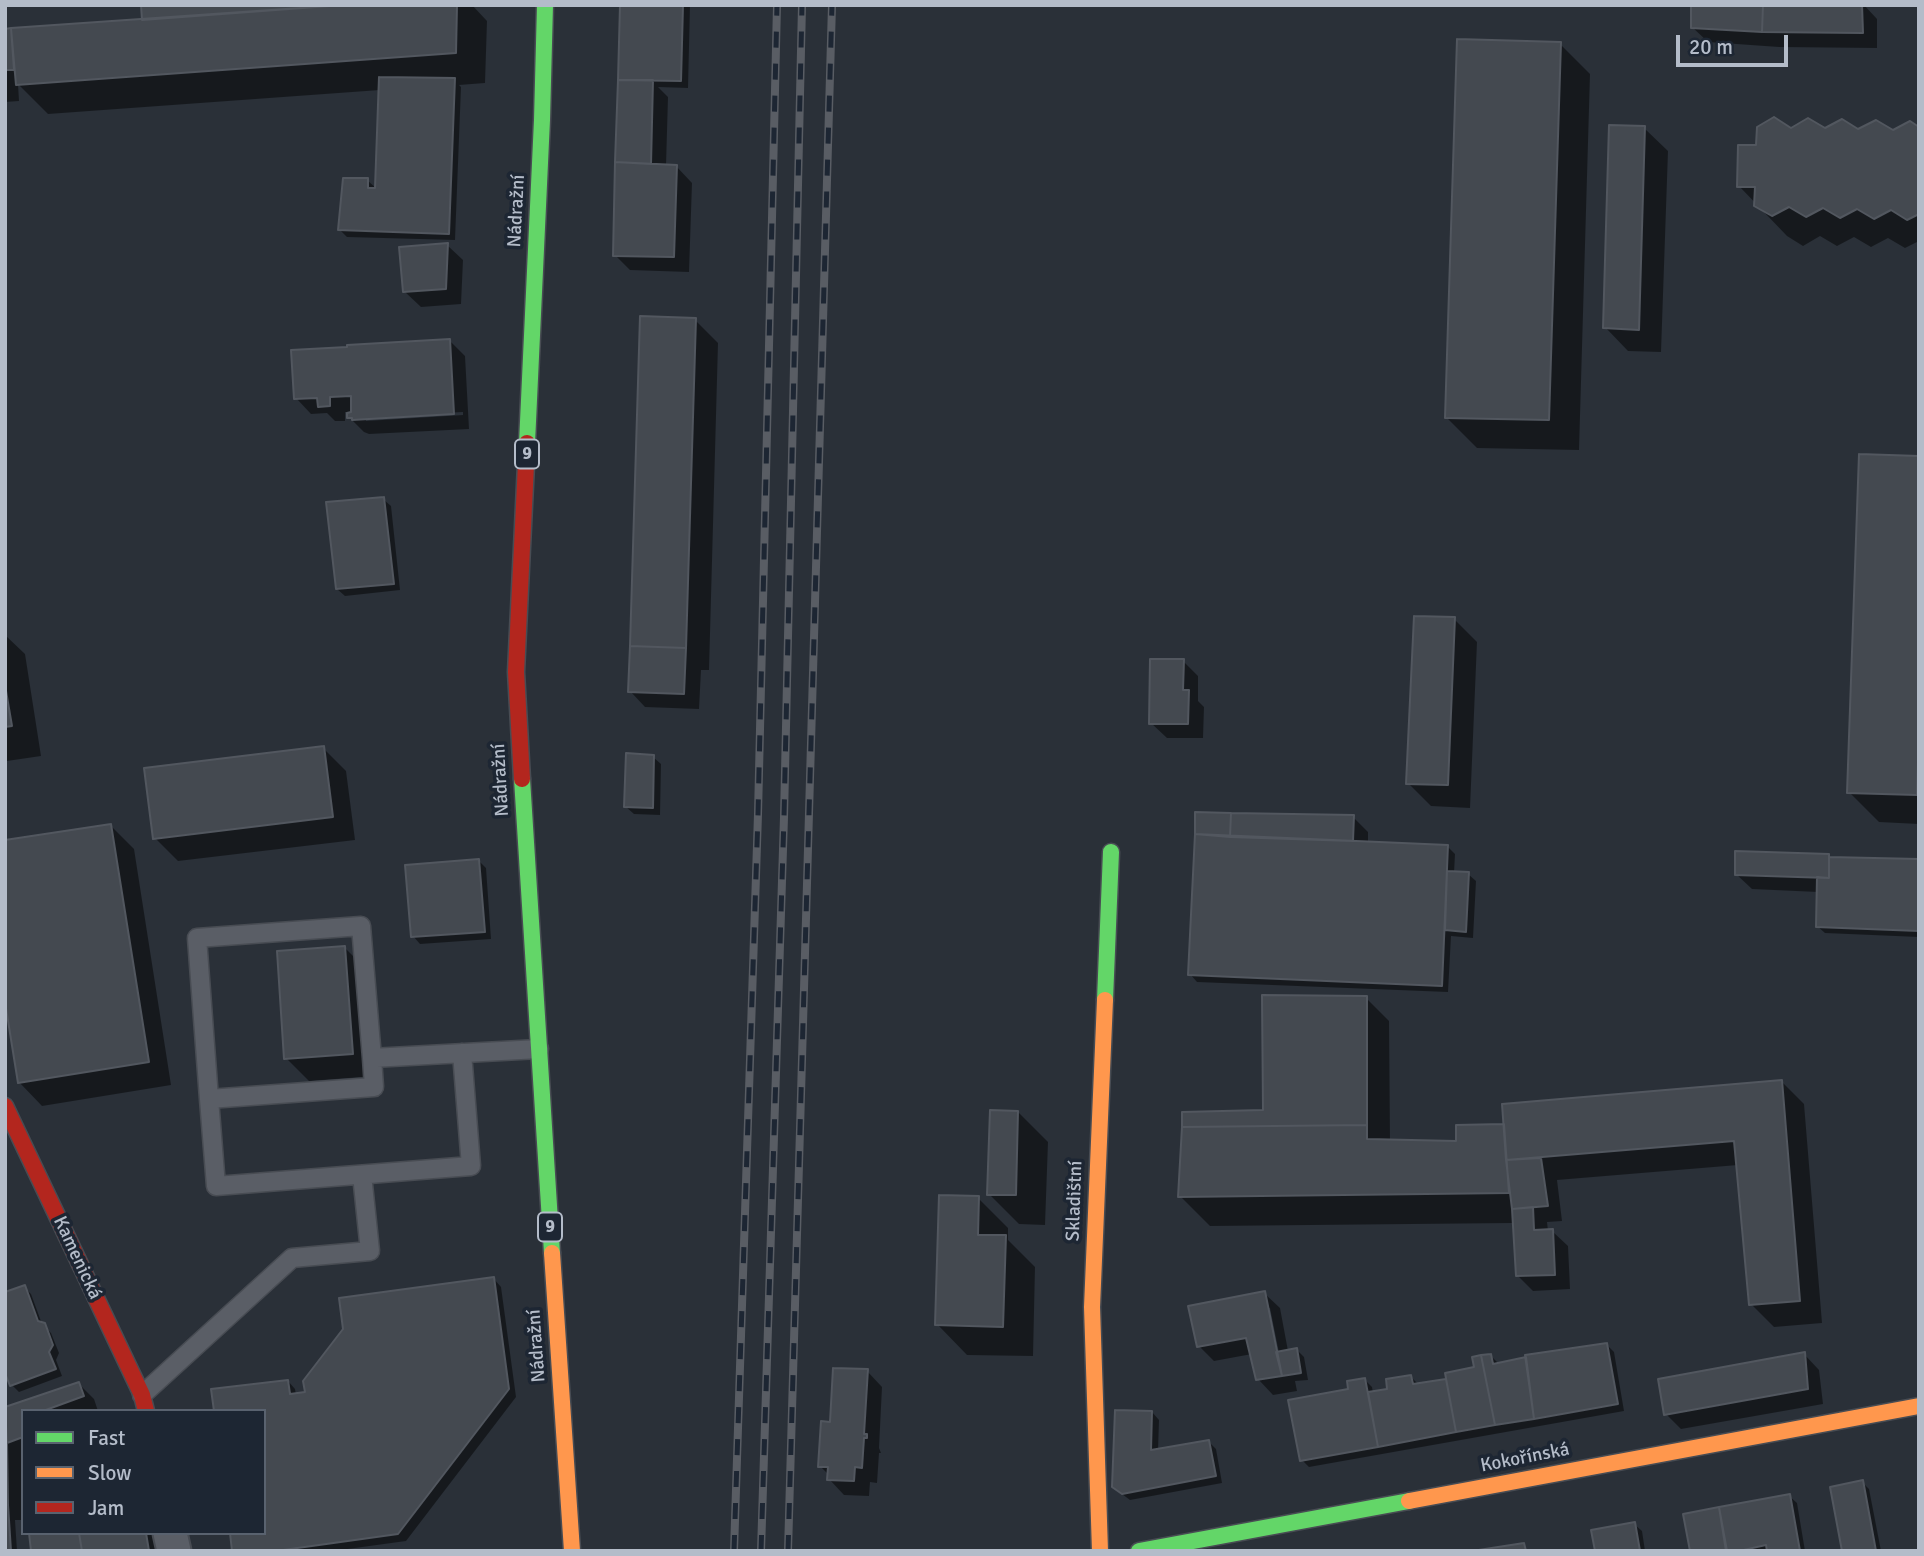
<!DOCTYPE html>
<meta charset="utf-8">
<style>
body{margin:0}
#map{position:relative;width:1924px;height:1556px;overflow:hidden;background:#2a3038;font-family:Signika,sans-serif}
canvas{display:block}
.frame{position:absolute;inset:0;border:7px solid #b4bcc9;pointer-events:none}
.legend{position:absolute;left:21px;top:1409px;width:245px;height:126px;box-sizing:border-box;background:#1d2633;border:2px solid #59626f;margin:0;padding:9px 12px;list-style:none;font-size:21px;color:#b4bcc9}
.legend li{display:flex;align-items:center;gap:14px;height:35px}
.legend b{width:35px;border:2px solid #59626f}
.scale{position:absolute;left:1676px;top:35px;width:112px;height:32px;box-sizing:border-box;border:4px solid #b4bcc9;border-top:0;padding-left:9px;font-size:21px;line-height:24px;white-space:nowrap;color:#b4bcc9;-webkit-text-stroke:5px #1d2633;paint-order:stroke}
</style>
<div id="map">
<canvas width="1924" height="1556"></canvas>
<div class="frame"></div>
<ul class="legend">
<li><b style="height:9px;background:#63d668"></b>Fast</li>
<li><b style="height:9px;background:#ff974d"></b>Slow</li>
<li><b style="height:9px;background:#b3261e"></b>Jam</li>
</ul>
<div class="scale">20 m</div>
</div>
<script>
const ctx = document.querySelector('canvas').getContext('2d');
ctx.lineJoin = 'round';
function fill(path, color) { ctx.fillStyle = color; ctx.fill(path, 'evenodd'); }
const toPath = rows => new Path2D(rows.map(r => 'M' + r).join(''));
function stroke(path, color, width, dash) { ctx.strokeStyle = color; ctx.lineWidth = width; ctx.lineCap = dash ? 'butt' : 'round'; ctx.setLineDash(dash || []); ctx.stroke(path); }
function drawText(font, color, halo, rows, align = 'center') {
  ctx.font = font + ' Signika,sans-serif'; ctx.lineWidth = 7; ctx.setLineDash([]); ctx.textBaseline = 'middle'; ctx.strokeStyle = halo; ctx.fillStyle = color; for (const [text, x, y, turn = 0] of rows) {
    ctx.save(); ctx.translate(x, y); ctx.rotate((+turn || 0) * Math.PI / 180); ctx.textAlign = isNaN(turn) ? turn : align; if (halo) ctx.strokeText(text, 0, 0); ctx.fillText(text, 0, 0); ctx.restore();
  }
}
fill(toPath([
 [143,5,472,5,487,21,485,83,459,85,461,87,455,240,347,237,340,230,367,180,377,189,380,90,48,114,18,84,19,101,5,102,5,31,144,20],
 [622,5,690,5,688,88,658,87,668,97,666,166,676,166,692,183,689,272,630,270,615,255],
 [1693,5,1864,5,1877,19,1877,48,1779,47,1708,42,1692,27],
 [1560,44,1590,74,1579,450,1477,448,1447,418],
 [1644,128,1668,151,1661,352,1628,351,1605,327],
 [1919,129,1919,241,1905,248,1888,238,1871,247,1854,237,1837,246,1820,236,1803,246,1787,236,1739,186,1758,147,1791,130,1893,132],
 [447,245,463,260,461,304,421,307,405,292],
 [695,320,718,343,709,670,701,670,699,709,645,707,630,691],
 [450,341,465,356,469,429,369,434,364,432,349,417,349,412,345,412,345,421,335,421,327,413,311,414,296,398],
 [463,412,463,415,366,421,366,417],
 [1919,458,1919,824,1879,822,1849,792],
 [383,499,391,506,400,590,345,596,337,589],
 [1454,619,1477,642,1470,808,1431,806,1408,783],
 [5,635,25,654,41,756,7,761,5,760],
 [1183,661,1198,676,1198,701,1204,707,1203,738,1167,738,1151,723],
 [323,748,346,771,355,840,178,861,155,838],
 [653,757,661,764,660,815,634,814,626,807],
 [1353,817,1368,832,1368,844,1448,847,1455,854,1454,873,1468,874,1476,881,1473,938,1451,936,1448,992,1197,982,1190,974],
 [111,826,134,849,171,1085,42,1106,19,1082],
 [1828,856,1831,859,1919,861,1919,937,1825,933,1817,926,1818,892,1752,889,1736,874],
 [479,861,486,868,491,939,420,944,413,936],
 [345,948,368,971,375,1076,309,1081,286,1058],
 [1366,998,1389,1021,1390,1141,1458,1143,1505,1126,1781,1081,1804,1104,1822,1323,1774,1327,1751,1304,1738,1165,1557,1180,1562,1221,1547,1222,1548,1231,1552,1231,1568,1246,1570,1289,1533,1291,1517,1275,1513,1223,1210,1226,1180,1196,1265,1112],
 [1018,1112,1048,1142,1045,1225,1019,1224,989,1194],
 [978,1198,1008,1228,1008,1240,1035,1267,1033,1356,967,1355,937,1324],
 [494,1279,501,1287,516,1397,406,1541,333,1551,234,1551,264,1533,288,1381,295,1389,296,1395,307,1394],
 [24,1287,31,1294,42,1324,51,1333,59,1353,56,1360,62,1376,19,1392,12,1385],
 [1264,1293,1280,1308,1288,1351,1297,1350,1304,1357,1308,1380,1295,1381,1297,1391,1273,1395,1258,1379,1252,1354,1214,1361,1199,1346],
 [1267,1308,1270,1308,1279,1353,1276,1353],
 [1606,1344,1614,1352,1624,1411,1309,1467,1302,1460,1350,1390,1365,1380,1372,1387,1373,1393,1389,1390,1411,1377,1419,1385,1448,1380,1476,1368,1491,1356,1498,1363],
 [1804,1354,1819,1370,1823,1404,1681,1429,1666,1414],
 [867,1371,882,1387,879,1448,881,1453,879,1453,877,1483,870,1482,869,1496,844,1495,829,1479,829,1475,820,1466,832,1424],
 [79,1384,94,1399,98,1411,23,1411,23,1458,21,1458,23,1520,15,1520,17,1551,5,1551,5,1409],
 [1152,1412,1159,1420,1158,1451,1209,1442,1216,1449,1222,1483,1130,1500,1122,1494],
 [1862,1482,1869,1489,1881,1551,1844,1551],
 [1789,1496,1797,1503,1805,1551,1691,1551,1685,1515],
 [1634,1524,1642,1531,1645,1551,1597,1551],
 [30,1533,158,1533,161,1551,33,1551]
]), '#0007');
const building = toPath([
 [141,5,343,5,142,20,141,5],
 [343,5,457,5,456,53,16,85,11,28,343,5],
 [620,5,683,5,681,81,618,80,620,5],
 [1691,5,1763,5,1762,32,1691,28,1691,5],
 [1763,5,1862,5,1863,33,1762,32,1763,5],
 [11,28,14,70,5,70,5,29,11,28],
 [1457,39,1561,42,1549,420,1445,418,1457,39],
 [379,77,455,78,449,234,338,230,343,178,368,178,368,188,375,188,379,77],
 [618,80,653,80,651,164,615,162,618,80],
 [1774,117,1791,128,1808,118,1825,128,1842,119,1858,129,1876,120,1893,130,1910,121,1919,127,1919,214,1907,220,1891,210,1874,219,1857,209,1840,218,1823,208,1806,217,1789,207,1772,216,1754,206,1755,187,1737,187,1738,145,1756,145,1757,127,1774,117],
 [1609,125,1645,126,1639,330,1603,328,1609,125],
 [615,162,677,165,674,257,613,256,615,162],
 [448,243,446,289,403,292,399,247,448,243],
 [640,316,696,318,686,648,630,646,640,316],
 [450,339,454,414,352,420,352,418,347,418,347,413,351,412,351,396,330,397,330,406,318,407,317,398,294,399,291,350,347,347,347,345,450,339],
 [1859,454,1919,456,1919,728,1917,795,1847,793,1859,454],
 [384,497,394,584,336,589,326,502,384,497],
 [1414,616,1455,617,1448,785,1406,784,1414,616],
 [630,646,686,648,684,694,628,692,630,646],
 [1150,659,1184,659,1183,690,1189,690,1188,724,1149,724,1150,659],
 [5,685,12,726,5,727,5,685],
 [324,746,333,817,153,839,144,768,324,746],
 [626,753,654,755,653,808,624,807,626,753],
 [1195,812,1231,813,1230,837,1195,834,1195,812],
 [1231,813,1354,815,1353,841,1230,837,1231,813],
 [111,824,149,1062,18,1083,5,1002,5,840,111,824],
 [1195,834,1448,845,1442,986,1188,975,1195,834],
 [1735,851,1829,854,1829,878,1735,875,1735,851],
 [1829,857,1919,859,1919,931,1816,927,1817,877,1829,878,1829,857],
 [479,859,485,932,411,937,405,865,479,859],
 [1447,871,1469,872,1466,932,1445,930,1447,871],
 [345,946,353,1054,284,1059,277,951,345,946],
 [1262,995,1367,996,1367,1125,1182,1127,1182,1112,1263,1110,1262,995],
 [1782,1080,1800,1301,1749,1305,1734,1141,1506,1160,1502,1104,1782,1080],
 [990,1110,1018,1111,1016,1195,987,1195,990,1110],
 [1504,1124,1509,1193,1178,1197,1182,1127,1367,1125,1367,1139,1456,1141,1456,1125,1504,1124],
 [1541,1158,1548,1206,1512,1209,1506,1160,1541,1158],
 [939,1195,979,1196,978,1235,1006,1235,1003,1327,935,1325,939,1195],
 [1533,1207,1534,1230,1553,1229,1555,1275,1516,1276,1512,1209,1533,1207],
 [494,1277,509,1389,398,1534,276,1551,232,1551,230,1533,264,1533,264,1411,214,1411,211,1389,288,1380,290,1394,305,1392,303,1381,343,1329,339,1298,494,1277],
 [25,1285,38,1321,45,1323,53,1345,49,1352,56,1369,10,1386,5,1373,5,1292,25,1285],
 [1265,1291,1282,1376,1256,1380,1246,1338,1197,1347,1188,1306,1265,1291],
 [1607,1343,1618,1404,1534,1419,1525,1355,1607,1343],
 [1297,1348,1301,1373,1282,1376,1276,1352,1297,1348],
 [1805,1352,1808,1389,1664,1415,1658,1379,1805,1352],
 [1491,1354,1493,1364,1526,1357,1534,1419,1495,1425,1481,1355,1491,1354],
 [1481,1355,1495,1425,1456,1432,1445,1373,1474,1367,1472,1357,1481,1355],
 [833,1368,868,1369,864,1434,867,1434,867,1438,864,1438,862,1468,855,1467,854,1481,827,1480,828,1467,818,1467,821,1421,830,1422,833,1368],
 [1411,1375,1413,1384,1446,1379,1456,1432,1378,1447,1368,1392,1387,1389,1386,1379,1411,1375],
 [1365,1378,1378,1447,1300,1461,1288,1400,1348,1389,1347,1381,1365,1378],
 [79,1382,84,1396,43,1411,23,1411,23,1437,7,1443,5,1407,79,1382],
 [1115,1410,1152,1411,1151,1450,1209,1440,1216,1476,1122,1494,1112,1487,1115,1410],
 [5,1443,7,1443,8,1505,5,1505,5,1443],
 [1863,1480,1876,1551,1842,1551,1830,1487,1863,1480],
 [1790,1494,1800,1551,1767,1551,1766,1545,1739,1551,1727,1551,1719,1507,1790,1494],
 [5,1505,8,1505,11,1551,5,1551,5,1505],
 [1719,1507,1726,1551,1690,1551,1683,1514,1719,1507],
 [1635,1522,1640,1551,1595,1551,1591,1530,1635,1522],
 [29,1533,79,1533,82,1551,31,1551,29,1533],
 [79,1533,146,1533,149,1551,82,1551,79,1533],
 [1524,1543,1526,1551,1472,1551,1524,1543]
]);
fill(building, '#444950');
stroke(building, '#52575f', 2);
const lane = toPath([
 [372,1058,361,926,197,938,209,1099,374,1087,372,1058,539,1049],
 [209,1099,216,1186,471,1166,462,1053],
 [142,1395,292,1258,370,1251,362,1175]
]);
const street = toPath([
 [170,1533,174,1551]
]);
const fast = toPath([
 [527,443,542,120,545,5],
 [522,779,552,1253],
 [1105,1000,1111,852],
 [1139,1551,1409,1501]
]);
const slow = toPath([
 [552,1253,572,1551],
 [1409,1501,1919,1406],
 [1100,1551,1092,1307,1105,1000]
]);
const jam = toPath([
 [522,779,516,672,527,443],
 [5,1106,142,1395,146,1411]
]);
stroke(lane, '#484c53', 21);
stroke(street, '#484c53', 37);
stroke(fast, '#484c53', 19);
stroke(slow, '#484c53', 19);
stroke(jam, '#484c53', 19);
stroke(lane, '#5a5e66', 18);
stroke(street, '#5a5e66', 33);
stroke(fast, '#63d668', 16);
stroke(slow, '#ff974d', 16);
stroke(jam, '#b3261e', 16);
const rail = toPath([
 [734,1551,758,814,777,5],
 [761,1551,784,817,802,5],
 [788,1551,832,5]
]);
stroke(rail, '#595d64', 8);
stroke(rail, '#1d2633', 5, [16]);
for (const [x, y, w] of [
 [527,454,24],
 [550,1227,24]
]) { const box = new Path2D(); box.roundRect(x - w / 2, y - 14.5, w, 29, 5); ctx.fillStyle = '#1d2633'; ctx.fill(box); stroke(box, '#b4bcc9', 2); }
drawText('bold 18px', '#b4bcc9', null, [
 ["9",527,454],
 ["9",550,1227]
]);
drawText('19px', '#b4bcc9', '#1d2633', [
 ["Nádražní",517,211,-87],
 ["Nádražní",501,780,-93],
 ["Skladištní",1075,1201,-88],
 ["Kamenická",77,1258,65],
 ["Nádražní",537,1346,-94],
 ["Kokořínská",1525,1458,-11]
]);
</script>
